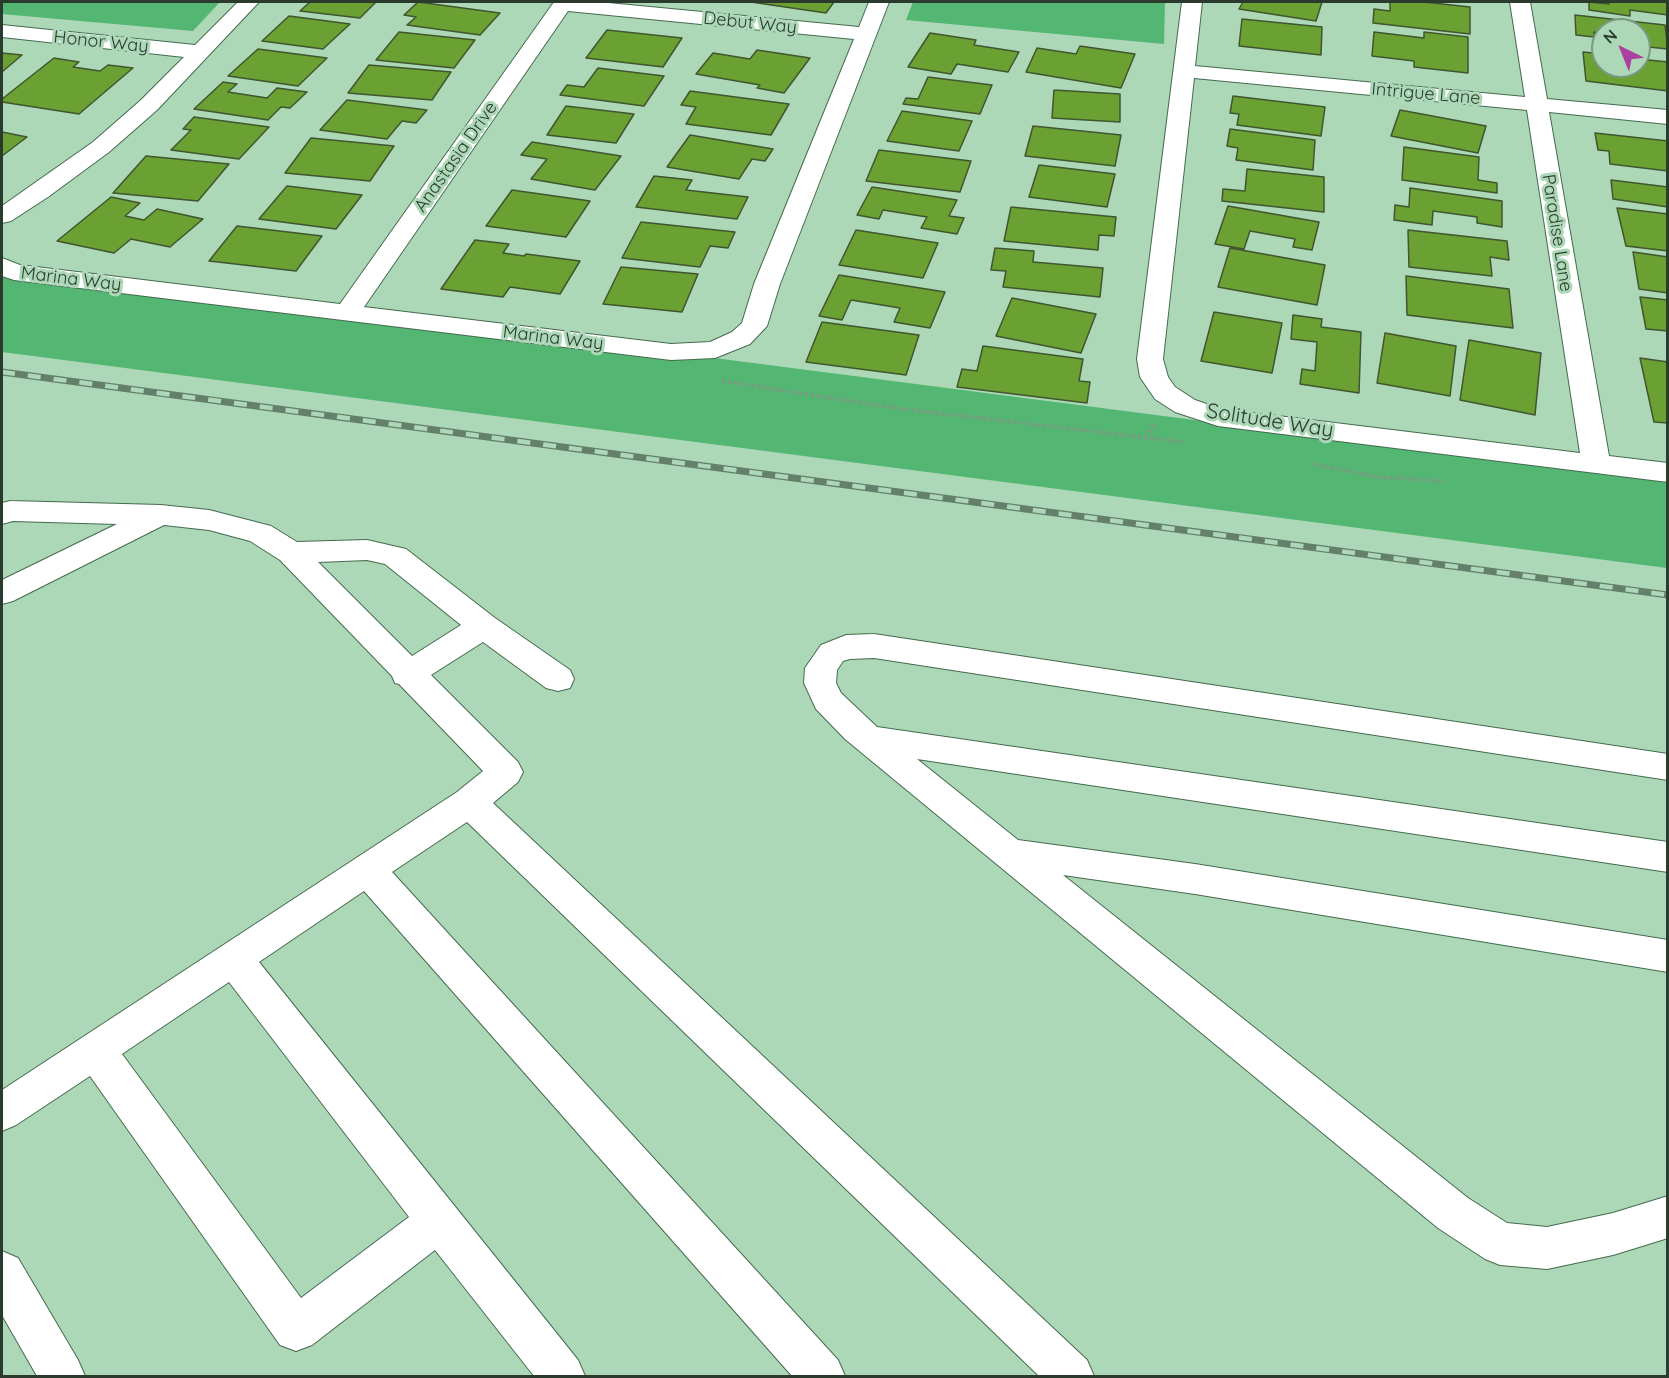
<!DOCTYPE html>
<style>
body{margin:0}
#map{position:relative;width:1669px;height:1378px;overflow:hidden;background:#add8b7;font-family:Quicksand,sans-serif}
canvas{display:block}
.frame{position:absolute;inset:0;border:3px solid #2a3b2e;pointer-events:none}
.north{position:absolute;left:1591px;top:18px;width:60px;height:60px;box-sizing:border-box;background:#add8b7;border:2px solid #799980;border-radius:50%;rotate:317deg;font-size:16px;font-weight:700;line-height:24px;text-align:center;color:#2a3b2e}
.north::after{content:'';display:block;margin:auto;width:21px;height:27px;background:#ab40a1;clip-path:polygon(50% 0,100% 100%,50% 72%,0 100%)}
</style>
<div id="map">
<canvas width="1669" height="1378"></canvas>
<div class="frame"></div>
<div class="north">N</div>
</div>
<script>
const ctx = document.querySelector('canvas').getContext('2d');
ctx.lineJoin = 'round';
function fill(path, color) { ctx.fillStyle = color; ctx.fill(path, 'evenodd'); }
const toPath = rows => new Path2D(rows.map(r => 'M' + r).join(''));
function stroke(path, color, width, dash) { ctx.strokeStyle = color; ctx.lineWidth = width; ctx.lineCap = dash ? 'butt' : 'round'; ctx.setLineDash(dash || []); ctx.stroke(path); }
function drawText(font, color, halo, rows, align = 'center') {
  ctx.font = font + ' Quicksand,sans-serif'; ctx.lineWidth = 6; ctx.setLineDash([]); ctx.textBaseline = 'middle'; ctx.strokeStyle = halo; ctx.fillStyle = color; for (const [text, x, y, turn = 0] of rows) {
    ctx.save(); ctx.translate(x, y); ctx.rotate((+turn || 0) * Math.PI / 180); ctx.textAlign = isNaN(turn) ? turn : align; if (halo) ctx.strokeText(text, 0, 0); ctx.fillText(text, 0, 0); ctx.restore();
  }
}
fill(toPath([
 [2,2,220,2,193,31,2,14],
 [913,2,1165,2,1164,44,906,20],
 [2,266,1667,481,1667,568,2,352]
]), '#53b672');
const building = toPath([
 [310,2,376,2,360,18,300,11,310,2],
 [418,2,500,13,480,35,407,25,416,17,404,15,418,2],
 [751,2,834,2,826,13,751,2],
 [1243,2,1322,2,1316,21,1239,9,1243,2],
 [1390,2,1424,2,1470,7,1470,34,1373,23,1374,9,1390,11,1390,2],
 [1589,2,1609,4,1609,2,1668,2,1668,15,1630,10,1630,16,1589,10,1589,2],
 [1575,15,1665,25,1668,49,1639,46,1639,30,1603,30,1603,33,1594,32,1594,37,1576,35,1575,15],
 [289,16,350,24,323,49,262,41,289,16],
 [1242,19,1322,27,1321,55,1239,46,1242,19],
 [607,30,682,38,663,67,586,58,607,30],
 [399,32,475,40,454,68,376,60,399,32],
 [1374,32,1424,38,1424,32,1468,37,1468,73,1414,67,1414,61,1372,56,1374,32],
 [930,33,976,40,974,45,1019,52,1008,72,957,64,951,74,908,67,930,33],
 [1080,46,1135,54,1121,88,1026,72,1037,48,1076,54,1080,46],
 [258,49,327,58,298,86,228,76,258,49],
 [757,50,810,58,784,93,757,88,760,85,696,74,713,53,750,59,757,50],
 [1583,52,1603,54,1603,66,1639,66,1639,59,1668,62,1668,91,1586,81,1583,52],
 [2,53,22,55,2,72,2,53],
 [54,58,79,62,73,67,100,71,108,65,133,68,79,114,2,102,2,99,54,58],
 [369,65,451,72,432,100,348,93,369,65],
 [598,68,664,76,644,106,560,95,567,85,584,87,598,68],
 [928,77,992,85,980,114,903,104,906,98,918,99,928,77],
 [223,82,237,84,228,92,267,98,277,88,307,92,290,108,281,107,268,120,194,109,223,82],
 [1054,90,1120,94,1120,122,1052,118,1054,90],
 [690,91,789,104,771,135,686,124,696,107,681,105,690,91],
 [1233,96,1325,107,1321,136,1237,125,1239,114,1230,113,1233,96],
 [347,100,427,110,416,123,402,121,387,139,320,130,347,100],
 [566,106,634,114,616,143,547,135,566,106],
 [1400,110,1486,126,1478,153,1391,136,1400,110],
 [902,111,972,121,959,151,887,141,902,111],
 [194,117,269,127,239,159,171,150,191,130,183,129,194,117],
 [1033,126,1121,135,1115,166,1025,156,1033,126],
 [1230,129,1315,140,1313,170,1236,160,1238,148,1227,146,1230,129],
 [2,132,27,137,2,156,2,132],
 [1595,133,1668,141,1668,171,1610,164,1609,151,1598,150,1595,133],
 [690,135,773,149,765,161,752,159,739,179,667,167,690,135],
 [311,138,394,146,370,181,285,173,311,138],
 [532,142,621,156,595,190,531,179,547,159,521,155,532,142],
 [1404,147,1479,157,1478,180,1497,183,1497,193,1402,180,1404,147],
 [879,150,971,161,960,192,866,181,879,150],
 [146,156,229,164,198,201,113,193,146,156],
 [1039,165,1115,174,1107,207,1029,197,1039,165],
 [1247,169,1324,177,1324,212,1222,201,1223,189,1245,191,1247,169],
 [654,176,692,180,686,190,748,197,737,219,636,207,654,176],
 [1611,180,1668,187,1668,207,1613,199,1611,180],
 [287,186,362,195,336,229,259,219,287,186],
 [872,187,957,200,949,216,964,218,957,234,921,228,927,217,883,210,879,219,857,215,872,187],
 [1410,188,1502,201,1502,227,1477,223,1477,217,1433,211,1432,225,1394,220,1395,205,1409,207,1410,188],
 [512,190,590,201,566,237,486,226,512,190],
 [111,197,140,203,125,216,144,220,157,209,203,219,170,247,131,239,114,253,57,241,111,197],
 [1228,206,1319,222,1312,250,1293,247,1295,239,1250,231,1244,249,1215,244,1228,206],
 [1011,207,1116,217,1114,236,1099,235,1098,250,1004,241,1011,207],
 [1617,208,1668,214,1668,251,1626,246,1617,208],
 [641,222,735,232,728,248,710,246,700,267,622,258,641,222],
 [237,226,322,236,296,271,209,261,237,226],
 [856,230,938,243,923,278,839,265,856,230],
 [1408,230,1507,241,1509,260,1490,257,1492,276,1409,267,1408,230],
 [475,240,509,244,503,253,524,256,526,254,580,261,560,294,510,287,503,297,441,289,475,240],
 [995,248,1034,251,1033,262,1103,268,1100,297,1003,287,1006,271,991,270,995,248],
 [1230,248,1325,265,1317,305,1218,287,1230,248],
 [1633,252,1668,257,1668,293,1639,289,1633,252],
 [621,267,698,274,682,312,603,304,621,267],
 [839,275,945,292,930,328,894,322,900,308,851,300,842,320,819,316,839,275],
 [1406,276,1509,289,1513,328,1407,315,1406,276],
 [1640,297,1668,300,1668,331,1646,329,1640,297],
 [1012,298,1096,314,1081,353,996,336,1012,298],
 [1214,312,1282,323,1272,373,1201,361,1214,312],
 [1293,315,1322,319,1321,327,1361,332,1359,393,1300,384,1302,369,1315,371,1317,342,1291,339,1293,315],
 [822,322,919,335,906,375,806,362,822,322],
 [1385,333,1456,346,1450,396,1377,383,1385,333],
 [1469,340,1541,353,1535,415,1460,400,1469,340],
 [983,346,1083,359,1079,381,1090,382,1087,403,957,387,962,369,977,371,983,346],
 [1640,358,1668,362,1668,423,1654,422,1640,358]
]);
fill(building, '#6ba032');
stroke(building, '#41552f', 1.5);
const minor = toPath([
 [238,2,259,2,157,110,109,152,48,197,11,221,2,223,2,206,93,142,141,100,184,57,2,37,2,25,195,45,238,2],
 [554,2,598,2,859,27,869,2,889,2,780,284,767,326,750,344,715,358,671,360,14,280,2,276,2,258,20,265,340,304,554,2],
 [568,11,854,39,754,284,742,323,732,332,710,342,671,344,364,307,568,11],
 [1182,2,1202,2,1195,66,1525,97,1510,2,1530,2,1547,99,1668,110,1668,124,1549,112,1609,456,1668,463,1668,482,1218,426,1175,412,1155,399,1140,377,1137,359,1182,2],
 [1194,78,1527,110,1580,453,1221,409,1195,400,1175,387,1168,377,1163,359,1194,78],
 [10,501,161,505,209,510,271,526,297,542,367,540,406,549,495,618,570,670,574,679,570,688,558,691,546,688,483,642,431,675,518,762,523,772,518,782,493,803,1087,1360,1094,1376,1039,1376,467,822,392,872,838,1360,845,1376,792,1376,364,891,259,962,578,1360,585,1376,534,1376,435,1250,312,1345,296,1351,280,1345,90,1076,16,1125,2,1131,2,1090,457,792,483,771,399,684,395,683,392,676,280,560,250,541,209,530,164,525,13,601,2,604,2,580,117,524,13,521,2,524,2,503,10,501],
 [367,560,385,564,461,625,412,656,318,562,367,560],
 [229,982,409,1217,301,1298,122,1054,229,982],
 [874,634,1668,754,1668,780,874,658,850,659,843,661,837,670,836,683,841,693,877,727,1668,842,1668,872,917,759,1018,840,1195,864,1668,940,1668,972,1195,894,1063,875,1468,1198,1507,1223,1547,1227,1613,1213,1668,1196,1668,1238,1613,1255,1547,1269,1500,1265,1485,1259,1438,1228,845,739,816,709,804,683,805,668,821,645,846,635,874,634],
 [2,1251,18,1258,78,1360,85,1376,37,1376,2,1315,2,1251]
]);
stroke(minor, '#446b4e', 2);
stroke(toPath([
 [722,381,902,409,1184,442],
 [1145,437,1154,425],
 [1313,464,1377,477,1445,481]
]), '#7a9b82', 4, [3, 3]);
fill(minor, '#fff');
const rail = toPath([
 [2,372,1668,595]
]);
stroke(rail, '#64806b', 7);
stroke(rail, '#add8b7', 4.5, [13]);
drawText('18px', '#2a3b2e', '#add8b7', [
 ["Debut Way",750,23,6],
 ["Honor Way",101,42,6],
 ["Intrigue Lane",1426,94,5],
 ["Anastasia Drive",456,157,-55],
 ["Paradise Lane",1557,233,81],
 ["Marina Way",71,279,7],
 ["Marina Way",553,338,7]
]);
drawText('21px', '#2a3b2e', '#add8b7', [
 ["Solitude Way",1270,421,9]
]);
</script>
